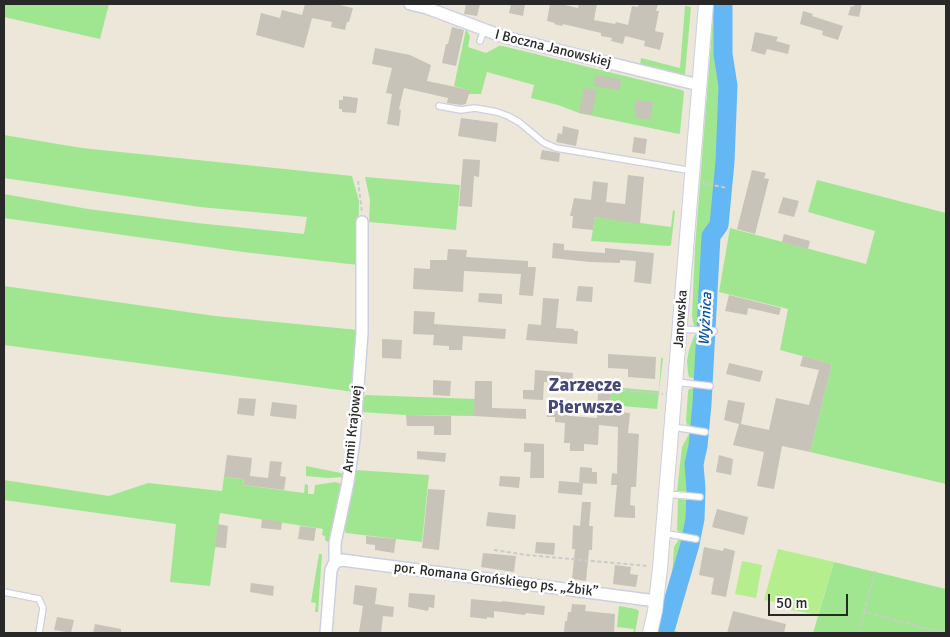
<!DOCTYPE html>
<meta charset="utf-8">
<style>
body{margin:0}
#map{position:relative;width:950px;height:637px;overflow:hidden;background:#ece7d9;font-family:Signika,sans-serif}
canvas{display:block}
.frame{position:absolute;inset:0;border:5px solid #282828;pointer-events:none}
.scale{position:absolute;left:768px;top:594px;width:80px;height:22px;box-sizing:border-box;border:2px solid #282828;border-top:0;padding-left:6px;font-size:15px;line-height:18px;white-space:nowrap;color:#282828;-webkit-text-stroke:4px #fff;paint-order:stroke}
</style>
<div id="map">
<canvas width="950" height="637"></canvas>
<div class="frame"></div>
<div class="scale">50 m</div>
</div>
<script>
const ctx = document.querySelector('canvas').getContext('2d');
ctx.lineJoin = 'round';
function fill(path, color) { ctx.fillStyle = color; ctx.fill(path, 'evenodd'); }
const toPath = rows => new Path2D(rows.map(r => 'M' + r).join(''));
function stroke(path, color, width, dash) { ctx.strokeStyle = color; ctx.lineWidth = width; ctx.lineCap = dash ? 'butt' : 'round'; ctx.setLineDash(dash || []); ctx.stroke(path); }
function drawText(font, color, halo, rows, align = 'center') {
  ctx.font = font + ' Signika,sans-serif'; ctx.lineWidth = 5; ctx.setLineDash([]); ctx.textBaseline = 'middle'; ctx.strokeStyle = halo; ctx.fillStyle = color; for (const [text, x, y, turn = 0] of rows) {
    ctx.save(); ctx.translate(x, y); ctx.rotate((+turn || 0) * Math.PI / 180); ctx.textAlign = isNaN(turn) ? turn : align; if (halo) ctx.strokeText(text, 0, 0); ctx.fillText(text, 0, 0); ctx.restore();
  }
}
fill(toPath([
 [4,4,109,4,100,39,4,17],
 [714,4,722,4,722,54,727,86,724,163,718,224,710,235,704,329,696,328,694,326,692,316,695,247],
 [685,6,691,7,685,74,682,75,640,65,641,58,680,68],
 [466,29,470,36,468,47,486,53,499,46,503,46,682,90,684,92,680,133,679,134,579,113,558,105,531,98,534,85,487,72,481,94,469,94,469,90,454,86],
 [4,135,82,148,352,176,359,201,358,265,243,252,4,218,4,194,88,209,197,223,304,234,307,217,200,207,4,178],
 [365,177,460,185,456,230,369,222,370,200],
 [817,180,946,213,946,484,810,452,832,364,780,350,788,309,719,292,730,228,866,264,875,231,808,212],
 [673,210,675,211,671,245,669,246,591,241,595,217,671,227],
 [4,286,215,316,358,330,354,392,4,345],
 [697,333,704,333,701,380,689,377,688,373,687,361,689,350,694,336],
 [661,358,663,358,657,409,610,405,611,387,659,391],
 [694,388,701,389,698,427,687,425,686,420,688,392,689,389],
 [366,395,475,399,474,416,406,415,360,412,361,400],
 [690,432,697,433,692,469,694,492,677,491,682,447],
 [700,434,705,435,699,479,701,479,700,492,697,492,695,466],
 [306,466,346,474,344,477,328,478,306,476],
 [356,470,429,475,422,542,346,533,343,529],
 [224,477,244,479,243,485,304,493,305,484,308,485,308,494,314,494,315,485,335,482,342,484,331,542,328,542,325,540,325,536,322,535,323,529,220,513,210,586,170,582,176,524,4,500,4,480,109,496,148,483,222,491],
 [678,499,694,500,694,518,691,535,682,534,677,530],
 [679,539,690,540,675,591,671,591,674,547],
 [692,541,695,542,685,592,675,631,684,633,666,633],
 [319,554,322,554,318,612,315,612,316,603,311,602],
 [834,562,946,589,946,633,813,633],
 [619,606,636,609,639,611,635,633,633,633,634,629,617,627]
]), '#a0e691');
fill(toPath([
 [778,549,834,562,818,615,781,608,782,603,764,600],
 [742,561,762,565,756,598,735,594]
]), '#b5ee8c');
stroke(toPath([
 [664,633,690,544,695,519,696,489,694,464,698,446,702,404,711,236,719,225,725,162,728,86,723,54,723,4]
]), '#64b7f5', 19);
fill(toPath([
 [305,4,335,4,353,8,349,22,347,22,345,30,331,27,332,22,312,18,304,48,256,35,261,13,280,18,282,10,302,15],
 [466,4,480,4,477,16,464,14],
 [511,4,525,4,523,16,509,13],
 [550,4,560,4,578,8,579,4,597,4,594,20,615,24,616,22,628,25,632,6,638,7,639,4,658,4,656,11,659,11,655,31,664,33,660,50,644,46,645,41,625,36,623,44,611,41,612,38,601,36,601,33,563,24,562,26,554,24,555,23,547,21],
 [855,4,862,4,859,17,848,15,851,6,853,7],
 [803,11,813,14,812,16,843,26,838,40,822,35,823,31,800,24],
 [452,27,464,30,456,66,442,63,446,44,448,44],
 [755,32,778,37,776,41,790,45,788,54,767,49,765,55,751,51],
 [375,48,410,55,431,65,427,81,470,90,466,104,461,105,447,103,448,98,404,88,399,109,401,110,399,126,387,124,392,94,386,93,392,68,372,64],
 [595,75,621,79,620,90,594,86],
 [584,88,597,90,592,115,579,113],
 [343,96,358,98,356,113,342,112,342,109,339,109,339,100,343,100],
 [636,100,653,102,650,120,635,118,636,112,634,112],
 [461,118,498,123,496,142,458,136],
 [563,126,579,130,576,146,556,142,558,133,562,134],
 [634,137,647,139,645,154,632,152],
 [542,150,560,153,559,162,540,159],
 [463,159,480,160,479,177,474,176,472,207,459,206],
 [752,170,766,173,764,178,769,179,755,234,737,229],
 [628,175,644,177,640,224,595,217,593,230,572,228,573,216,570,216,574,198,591,200,593,181,608,183,606,202,625,204],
 [783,197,799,201,794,217,778,213],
 [784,234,810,241,808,249,782,242],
 [553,243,564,244,564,250,605,253,605,248,654,253,651,284,634,282,636,261,620,260,620,263,590,262,552,258],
 [448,249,467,250,466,257,528,261,528,267,536,267,533,296,519,295,521,274,464,271,463,292,413,289,414,268,430,269,430,260,447,260],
 [578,286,593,287,592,302,576,301],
 [479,293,502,294,502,304,478,302],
 [729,295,781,308,779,315,748,308,747,315,725,311],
 [543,298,559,299,556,328,574,329,574,331,578,331,577,344,526,340,528,324,541,325],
 [414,311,435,312,434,324,506,329,505,339,463,336,462,350,449,350,449,346,433,345,434,335,413,334],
 [382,339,402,340,401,359,382,358],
 [608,354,656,357,655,379,628,377,628,369,608,368],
 [803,356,832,364,810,452,782,446,774,489,757,486,764,452,733,445,739,424,724,420,728,400,745,403,741,424,769,430,776,398,809,405,819,370,800,366],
 [729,363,763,371,760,382,726,374],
 [535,370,573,373,572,384,544,382,543,400,523,399,523,390,534,390],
 [433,380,451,381,450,396,433,395],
 [475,381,492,381,492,408,526,409,526,419,474,416],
 [598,391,611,391,610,411,630,413,628,433,639,434,636,487,631,487,630,505,635,506,635,518,614,517,617,485,611,485,612,473,617,474,618,427,599,425,598,445,584,444,584,451,570,451,570,443,564,443,565,423,555,422,555,417,547,417,547,406,571,409,570,416,597,418],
 [239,398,256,399,254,416,237,414],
 [272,402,297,405,296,419,270,416],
 [406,415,451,416,451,435,434,435,434,426,407,426],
 [524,443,544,444,544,478,530,478,531,452,524,452],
 [417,451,446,453,445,462,417,459],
 [227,455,252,458,250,476,268,478,270,461,282,462,280,476,286,477,284,490,243,485,244,479,224,477],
 [719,455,733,459,731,475,716,472],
 [580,467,592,468,592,472,597,472,597,484,579,483],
 [500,476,520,477,519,488,499,486],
 [559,481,583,483,582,495,558,493],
 [428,489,445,490,439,550,422,548],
 [582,502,591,502,589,526,593,526,592,550,589,550,586,581,572,579,575,549,572,549,573,525,580,526],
 [717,509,748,517,744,535,712,527],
 [488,512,516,515,515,529,486,526],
 [262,519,282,522,281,530,261,528],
 [218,524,228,526,226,548,215,547],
 [300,526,316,528,314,541,298,539],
 [366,536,396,539,394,553,375,550,375,545,366,544],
 [536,542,555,543,554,555,535,553],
 [704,547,723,551,724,548,735,551,726,597,711,594,714,578,699,575],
 [483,553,516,556,514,572,481,567],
 [615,565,631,567,630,574,638,575,636,587,613,584],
 [251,583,274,586,273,596,250,592],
 [355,585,377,588,375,604,394,607,393,617,383,616,381,633,359,632,363,606,353,604],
 [409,593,435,595,434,608,429,607,428,611,408,607],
 [471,599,502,602,502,601,545,606,544,615,526,613,525,615,494,611,494,618,487,617,487,619,470,617],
 [572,604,586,605,585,611,615,614,614,633,564,632,565,621,567,621,568,612,571,612],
 [733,611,786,624,784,633,727,633],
 [57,617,74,620,71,633,54,630],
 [95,624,121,629,121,633,93,633]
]), '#c7c3b9');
const service = toPath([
 [480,41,484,30],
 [439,106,461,110,475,108,497,112,508,116,519,122,544,143,556,148,693,171],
 [680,329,714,331],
 [676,382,710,386],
 [673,427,705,432],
 [667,494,700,497],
 [663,533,696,539],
 [4,592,39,599,43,608,39,633]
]);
const minor = toPath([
 [410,4,427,8,504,37,699,85],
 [335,562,342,560,656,601],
 [326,633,331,570,335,562,335,543,348,482,354,440,362,333,362,222]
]);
const tertiary = toPath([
 [650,633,655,611,660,568,706,4]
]);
stroke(service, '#cecee2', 8);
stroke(minor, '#cecee2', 14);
stroke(tertiary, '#cecee2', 16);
stroke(toPath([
 [358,181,362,212],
 [702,183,727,188],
 [597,388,663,394],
 [494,550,527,555,648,566],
 [864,612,875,571],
 [858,633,864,612,946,633]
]), '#cbcbcb', 2, [4, 2.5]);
stroke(service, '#fff', 5.5);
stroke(minor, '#fff', 11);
stroke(tertiary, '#fff', 14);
drawText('14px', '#282828', '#fff', [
 ["I Boczna Janowskiej",553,49,14],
 ["Janowska",681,319,-86],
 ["Armii Krajowej",353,429,-84],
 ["por. Romana Grońskiego ps. „Żbik”",496,580,7]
]);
drawText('italic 15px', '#06519f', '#fff', [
 ["Wyżnica",706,319,-87]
]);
drawText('bold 19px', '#46477b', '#fff', [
 ["Zarzecze",585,386],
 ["Pierwsze",585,408]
]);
</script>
